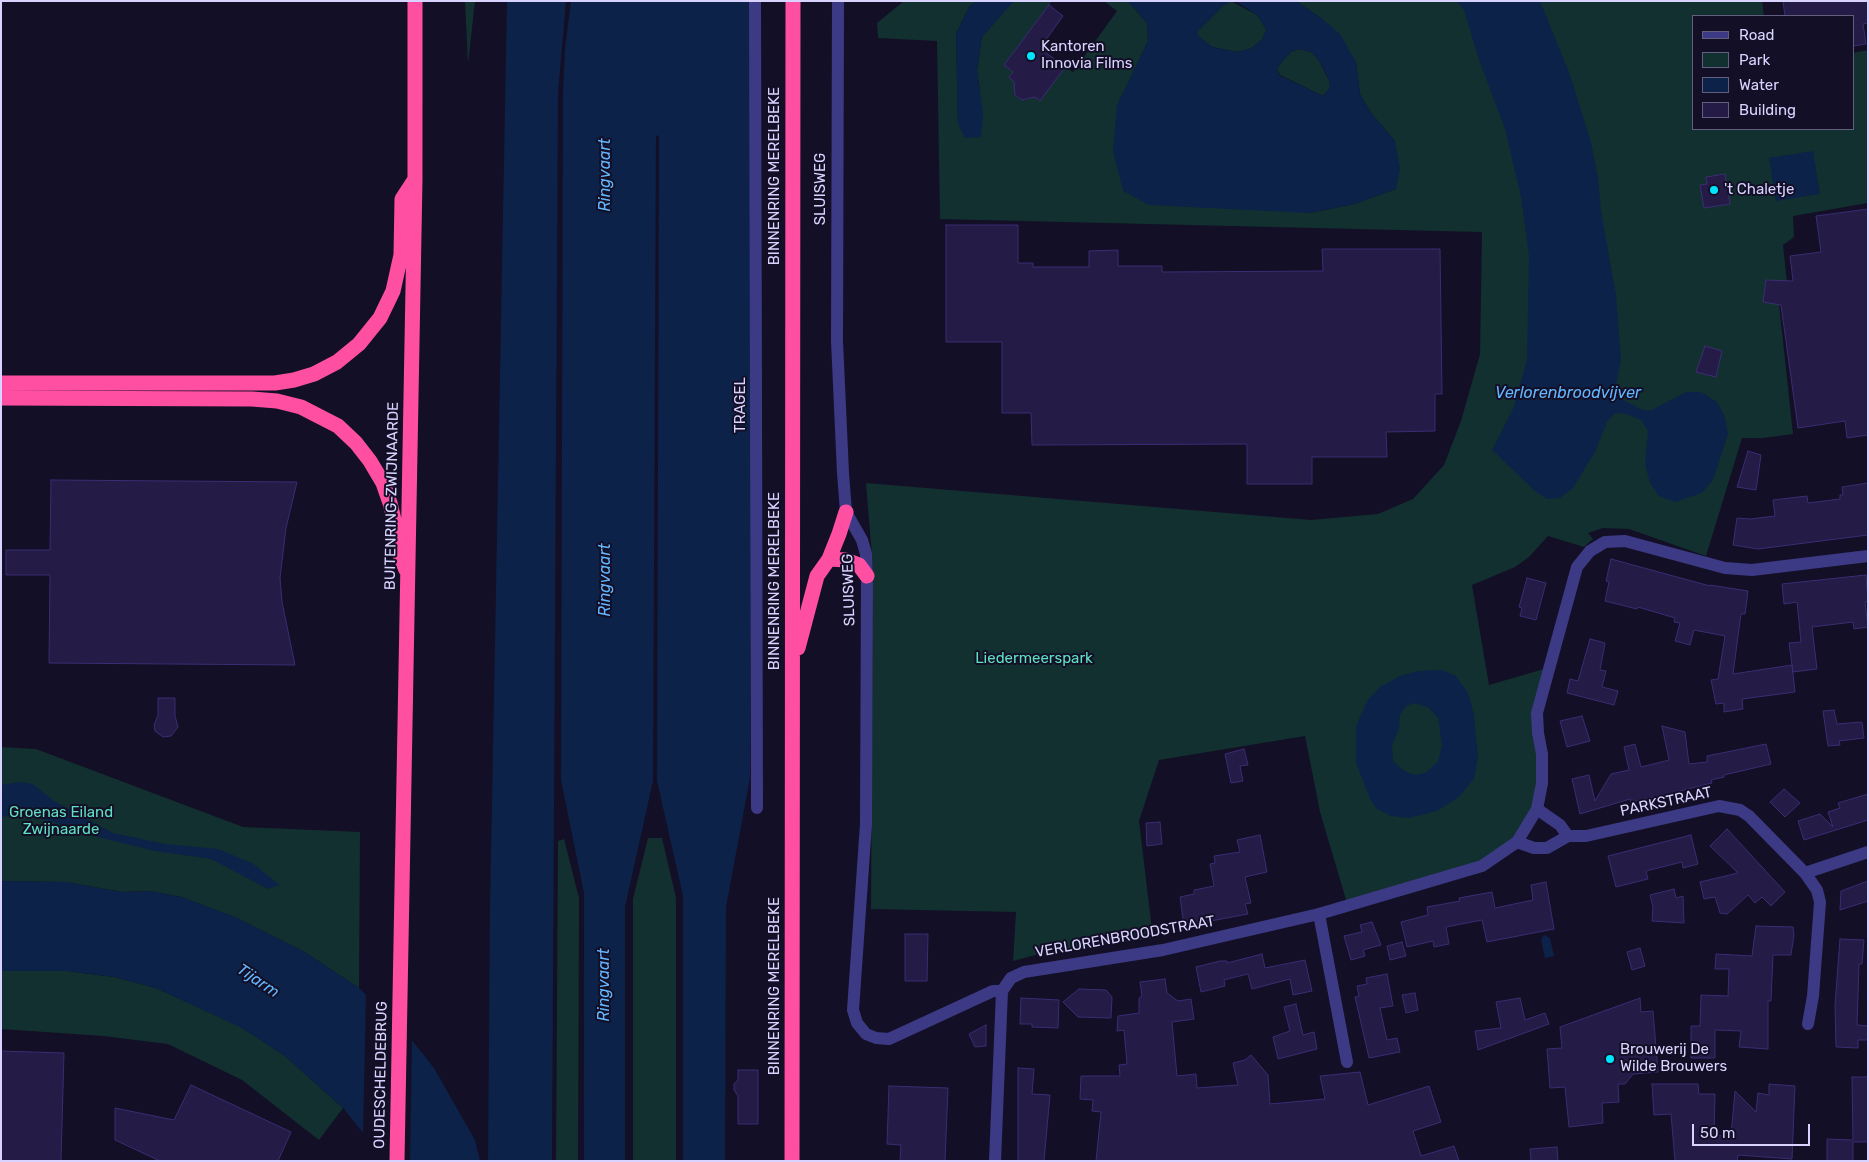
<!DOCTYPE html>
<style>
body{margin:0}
#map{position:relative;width:1869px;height:1162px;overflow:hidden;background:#130f26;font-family:Rubik,sans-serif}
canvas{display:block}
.frame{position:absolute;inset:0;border:2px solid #d9d4ff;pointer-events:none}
.legend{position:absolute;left:1692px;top:15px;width:162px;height:115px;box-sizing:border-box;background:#130f26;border:1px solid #625e7d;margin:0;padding:6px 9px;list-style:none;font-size:15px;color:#d9d4ff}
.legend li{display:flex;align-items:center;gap:10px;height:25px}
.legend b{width:25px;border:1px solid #625e7d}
.scale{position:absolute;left:1692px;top:1124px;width:118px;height:22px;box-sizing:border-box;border:2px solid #d9d4ff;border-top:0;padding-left:6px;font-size:15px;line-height:18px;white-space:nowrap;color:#d9d4ff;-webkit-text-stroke:4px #130f26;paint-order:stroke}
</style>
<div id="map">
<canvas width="1869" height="1162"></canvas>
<div class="frame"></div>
<ul class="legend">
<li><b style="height:6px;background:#3d3a85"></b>Road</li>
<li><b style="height:14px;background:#12302f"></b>Park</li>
<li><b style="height:14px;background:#0c2248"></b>Water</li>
<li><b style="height:14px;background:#241b47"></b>Building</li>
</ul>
<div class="scale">50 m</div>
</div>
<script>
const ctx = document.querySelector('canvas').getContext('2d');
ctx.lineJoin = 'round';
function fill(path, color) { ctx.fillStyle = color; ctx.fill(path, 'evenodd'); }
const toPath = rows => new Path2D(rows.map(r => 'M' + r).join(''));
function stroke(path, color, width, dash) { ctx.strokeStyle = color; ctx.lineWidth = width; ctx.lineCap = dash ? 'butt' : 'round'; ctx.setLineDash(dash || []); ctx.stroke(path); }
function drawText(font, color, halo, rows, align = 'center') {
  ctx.font = font + ' Rubik,sans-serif'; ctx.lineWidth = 4; ctx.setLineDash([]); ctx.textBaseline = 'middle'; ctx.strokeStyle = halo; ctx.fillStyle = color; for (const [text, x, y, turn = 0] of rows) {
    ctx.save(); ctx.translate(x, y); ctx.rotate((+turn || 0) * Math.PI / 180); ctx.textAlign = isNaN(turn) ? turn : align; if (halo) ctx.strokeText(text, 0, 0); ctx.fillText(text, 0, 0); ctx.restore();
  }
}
fill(toPath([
 [465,1,475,1,468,64],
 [904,1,976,1,969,7,956,34,958,124,980,91,977,70,982,37,1012,2,1052,1,1004,65,1013,72,1009,77,1016,83,1014,91,1018,98,1026,100,1033,96,1040,100,1065,67,1073,72,1117,11,1104,1,1128,1,1147,23,1148,41,1134,71,1310,213,1354,204,1396,189,1395,141,1371,113,1360,94,1356,62,1321,18,1296,1,1762,1,1764,16,1693,16,1693,129,1853,129,1853,53,1868,50,1868,203,1793,216,1794,237,1783,245,1789,302,1779,304,1793,434,1763,438,1742,438,1706,556,1629,529,1603,528,1588,533,1593,539,1584,547,1548,536,1529,557,1515,567,1472,585,1489,685,1544,669,1534,808,1514,840,1480,863,1347,903,1320,812,1305,736,1159,760,1139,821,1153,938,1039,954,1013,961,1016,912,871,909,873,569,866,483,1311,520,1378,514,1413,499,1444,465,1461,421,1480,354,1482,232,940,219,937,41,878,38,877,23],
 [1231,1,1257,15,1266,29,1263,39,1250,49,1237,52,1212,47,1198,36,1198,31,1224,5],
 [1299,49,1311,52,1318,59,1329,80,1330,88,1323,96,1280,75,1277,70,1279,65,1291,52],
 [1,747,36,749,243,827,360,832,359,988,303,951,237,918,181,897,150,891,122,892,65,882,1,881],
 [648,838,662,838,676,898,676,1161,633,1161,633,899],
 [564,839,579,898,578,1161,556,1161,558,841],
 [12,970,68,971,114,977,156,988,241,1027,285,1056,343,1108,319,1140,242,1080,168,1044,103,1036,1,1029,1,971]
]), '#12302f');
fill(toPath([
 [507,1,566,1,558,93,552,1161,488,1161,490,907],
 [571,1,749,1,752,223,750,778,726,907,725,1161,683,1161,683,896,657,781,659,137,656,135,653,781,625,907,625,1161,584,1161,584,893,561,780,563,93,565,48],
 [976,1,1014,1,982,37,977,70,983,114,981,137,965,138,958,124,956,34,969,7],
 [1128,1,1231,1,1224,5,1198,31,1198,36,1212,47,1236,52,1250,49,1263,39,1266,29,1257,15,1235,1,1296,1,1321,18,1340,34,1356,62,1360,94,1371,113,1395,141,1400,169,1396,189,1354,204,1310,213,1149,205,1123,191,1113,151,1117,105,1148,41,1147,23],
 [1299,49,1311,52,1318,59,1329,79,1330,88,1323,96,1279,75,1277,70,1279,65,1291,52],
 [1456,1,1540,1,1569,72,1591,142,1598,178,1601,211,1616,295,1621,359,1616,386,1621,399,1643,410,1652,410,1686,392,1701,392,1717,402,1725,417,1728,434,1713,480,1702,493,1675,502,1659,496,1650,483,1645,464,1648,431,1641,420,1627,414,1615,413,1607,422,1595,452,1573,488,1560,498,1547,499,1535,491,1492,450,1513,409,1527,360,1529,255,1521,197,1505,129,1479,60,1464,10],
 [1813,151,1820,194,1776,201,1769,158],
 [1442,670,1456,676,1468,693,1474,715,1478,757,1474,779,1459,797,1437,811,1408,818,1391,816,1377,809,1370,799,1356,763,1356,726,1367,701,1380,687,1400,676,1419,671],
 [1415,703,1429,708,1438,718,1442,745,1438,762,1425,773,1414,775,1403,770,1393,761,1392,745,1399,729,1400,715,1406,706],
 [20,782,33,784,54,801,113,833,165,844,218,849,252,863,280,885,268,889,211,859,155,851,94,836,48,820,17,815,1,817,1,785],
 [1,881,65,882,122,892,151,891,181,897,237,918,303,951,359,988,407,1034,434,1068,475,1140,480,1161,380,1161,364,1134,343,1108,285,1056,240,1027,156,988,114,977,68,971,1,971],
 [1544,935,1550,938,1554,956,1545,958,1541,940]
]), '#0c2248');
fill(toPath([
 [366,991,412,1036,410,1161,377,1161,363,1138]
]), '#130f26');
const building = toPath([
 [1783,1,1868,1,1868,23,1863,24,1866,44,1853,46,1853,16,1785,16,1783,1],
 [1049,5,1063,16,1040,48,1065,67,1040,101,1035,97,1022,100,1015,95,1014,82,1009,77,1013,72,1004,65,1049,5],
 [1725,174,1730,204,1704,208,1700,185,1707,184,1706,177,1725,174],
 [1868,209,1868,435,1847,438,1845,421,1798,428,1781,305,1763,302,1766,280,1793,281,1790,256,1821,252,1816,216,1868,209],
 [946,225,1018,225,1018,263,1033,263,1033,267,1089,267,1089,251,1118,250,1118,266,1162,266,1162,272,1323,271,1322,249,1440,249,1442,394,1435,394,1435,431,1386,432,1387,457,1312,457,1312,484,1247,484,1247,444,1032,445,1031,413,1002,413,1002,342,946,342,946,225],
 [1705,346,1722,351,1716,377,1696,372,1705,346],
 [1748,451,1761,455,1756,490,1737,487,1748,451],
 [51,480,297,482,286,528,280,578,282,602,295,665,49,663,50,575,6,575,6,550,50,550,51,480],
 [1868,483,1868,535,1758,549,1733,545,1737,518,1750,519,1775,516,1773,500,1807,496,1808,503,1840,499,1840,495,1843,495,1842,487,1868,483],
 [1611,559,1710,586,1710,585,1748,591,1745,614,1741,614,1733,674,1792,665,1795,692,1742,699,1743,709,1724,712,1724,703,1716,704,1711,680,1718,679,1725,636,1694,630,1690,645,1675,641,1680,623,1674,622,1675,618,1638,607,1637,609,1605,601,1609,582,1606,581,1611,559],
 [1866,575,1868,601,1865,602,1868,627,1854,629,1853,622,1812,627,1817,669,1793,672,1789,643,1801,642,1797,602,1784,604,1782,584,1866,575],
 [1527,578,1546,583,1536,620,1520,616,1522,608,1519,607,1527,578],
 [1590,639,1605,643,1600,670,1606,671,1602,687,1618,691,1614,705,1567,693,1570,679,1578,681,1590,639],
 [158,698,175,698,175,716,178,727,171,736,163,737,155,731,154,725,158,715,158,698],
 [1834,710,1837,724,1862,722,1864,738,1839,741,1840,745,1828,746,1823,711,1834,710],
 [1582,716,1590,741,1567,747,1560,721,1582,716],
 [1662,726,1685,732,1689,764,1707,762,1707,756,1766,744,1771,764,1724,775,1724,777,1711,780,1712,783,1668,794,1631,802,1630,799,1580,814,1572,779,1589,775,1595,801,1611,774,1629,770,1624,747,1635,744,1641,767,1669,760,1662,726],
 [1244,749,1248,765,1240,766,1243,781,1231,783,1225,754,1244,749],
 [1784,789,1800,803,1785,817,1770,802,1784,789],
 [1868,794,1868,820,1804,840,1798,821,1820,814,1833,827,1828,812,1840,808,1838,803,1868,794],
 [1160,822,1162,844,1147,846,1146,823,1160,822],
 [1727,829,1785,892,1771,906,1762,897,1755,903,1748,895,1727,914,1720,913,1715,897,1704,899,1700,882,1738,873,1710,846,1727,829],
 [1260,835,1267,872,1245,877,1251,903,1245,904,1248,914,1184,926,1180,897,1194,894,1194,890,1214,886,1210,864,1215,863,1214,856,1240,852,1237,840,1260,835],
 [1691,835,1698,864,1683,868,1682,862,1646,871,1648,879,1616,887,1608,856,1691,835],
 [1868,881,1868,901,1840,910,1841,891,1868,881],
 [1546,882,1554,929,1487,942,1482,920,1446,927,1449,944,1434,947,1433,941,1407,947,1401,922,1428,915,1427,907,1460,901,1459,898,1492,892,1495,908,1533,900,1531,885,1546,882],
 [1674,889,1676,898,1683,896,1684,923,1652,921,1653,907,1650,895,1674,889],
 [1372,922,1381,945,1363,950,1365,956,1351,960,1344,936,1362,932,1360,925,1372,922],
 [1756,926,1793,927,1794,935,1791,955,1773,955,1771,1001,1768,1001,1768,1049,1739,1047,1741,1031,1715,1030,1715,1058,1691,1058,1691,1026,1700,1026,1701,995,1728,996,1729,969,1715,969,1716,954,1752,956,1756,926],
 [905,934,928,934,927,981,905,981,905,934],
 [1840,939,1864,940,1862,964,1859,964,1857,1025,1868,1026,1868,1034,1867,1040,1858,1040,1858,1048,1836,1047,1835,1005,1840,939],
 [1402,942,1406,956,1390,960,1387,946,1402,942],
 [1640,948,1645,966,1632,970,1627,952,1640,948],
 [1262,954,1265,968,1305,960,1312,991,1293,995,1290,979,1252,989,1248,974,1224,980,1225,986,1201,992,1196,967,1220,961,1227,961,1227,963,1262,954],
 [1387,974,1393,1006,1380,1008,1387,1040,1397,1038,1400,1052,1369,1058,1355,997,1359,996,1357,986,1367,984,1366,978,1387,974],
 [1165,979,1167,993,1178,1001,1191,999,1194,1019,1172,1022,1177,1076,1196,1074,1197,1088,1238,1085,1233,1063,1245,1060,1251,1055,1268,1075,1270,1104,1325,1099,1320,1076,1360,1072,1368,1105,1429,1086,1441,1122,1413,1131,1421,1156,1454,1146,1459,1161,1096,1161,1101,1112,1092,1111,1093,1100,1080,1099,1081,1076,1120,1076,1119,1065,1127,1064,1124,1030,1117,1031,1118,1016,1139,1013,1139,998,1142,996,1140,982,1165,979],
 [1079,989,1106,990,1112,997,1111,1018,1078,1017,1063,1002,1079,989],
 [1415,993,1418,1010,1406,1013,1402,995,1415,993],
 [1021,998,1059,1000,1058,1028,1032,1027,1032,1024,1020,1024,1021,998],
 [1520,998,1525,1020,1545,1013,1549,1024,1478,1050,1475,1031,1501,1028,1496,1002,1520,998],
 [1640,998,1641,1012,1653,1011,1658,1072,1633,1074,1625,1084,1618,1084,1619,1102,1602,1103,1603,1123,1569,1127,1565,1087,1550,1088,1547,1049,1562,1048,1560,1027,1640,998],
 [1296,1004,1303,1035,1314,1032,1317,1049,1278,1059,1273,1037,1290,1031,1284,1007,1296,1004],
 [986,1025,986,1046,975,1047,969,1034,986,1025],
 [1,1051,64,1053,61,1161,1,1161,1,1051],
 [1018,1068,1034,1069,1032,1094,1050,1095,1044,1161,1018,1161,1018,1068],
 [738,1070,758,1070,758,1124,738,1124,738,1096,734,1090,734,1084,738,1080,738,1070],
 [1852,1077,1868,1077,1868,1142,1853,1142,1853,1161,1827,1161,1827,1139,1853,1140,1852,1077],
 [1652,1084,1698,1084,1699,1094,1715,1094,1714,1135,1731,1136,1735,1091,1756,1112,1758,1093,1769,1095,1769,1084,1795,1086,1792,1159,1738,1155,1737,1161,1675,1161,1671,1114,1654,1115,1652,1084],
 [191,1085,291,1132,278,1161,160,1161,115,1140,115,1108,174,1120,191,1085],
 [889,1086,948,1088,945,1161,900,1161,901,1145,887,1144,889,1086],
 [1557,1147,1558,1161,1531,1161,1530,1149,1557,1147]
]);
fill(building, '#241b47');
stroke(building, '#3b2d73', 1);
stroke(toPath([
 [755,1,757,808],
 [838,1,837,341,843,473,846,512,862,540,866,554,867,576,866,824,853,1010,857,1023,866,1034,876,1038,889,1039,993,991,1002,991],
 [1568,836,1586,836,1719,806,1740,810,1749,816,1805,873,1817,890,1820,902,1813,996,1808,1024],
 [1517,842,1534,848,1547,848,1568,836,1560,825,1537,809],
 [1805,873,1868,852],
 [1319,914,1347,1062],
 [995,1161,1002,991,1011,978,1024,972,1163,950,1319,914,1482,866,1517,842,1537,809,1542,783,1542,754,1538,733,1537,713,1577,567,1590,551,1605,542,1625,541,1725,568,1752,570,1868,556]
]), '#3d3a85', 12);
stroke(toPath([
 [1,383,275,383,294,380,314,374,337,362,359,344,380,318,393,291,401,255,402,199,415,179],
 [1,398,252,399,277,401,301,407,338,426,356,443,370,461,383,483,390,503,395,524,397,548,406,570],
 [829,559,846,560,859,565,867,576],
 [798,648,817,576,829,559,839,534,846,512],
 [397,1161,415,179,415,1],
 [792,1161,793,1]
]), '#ff4fa3', 15);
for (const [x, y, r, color] of [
 [1031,56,5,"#00e5ff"],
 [1714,190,5,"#00e5ff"],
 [1610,1059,5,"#00e5ff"]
]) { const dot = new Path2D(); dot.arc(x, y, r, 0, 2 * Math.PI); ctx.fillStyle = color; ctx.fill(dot); stroke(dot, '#130f26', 2); }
drawText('15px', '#d9d4ff', '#130f26', [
 ["Kantoren",1041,47],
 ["Innovia Films",1041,64],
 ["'t Chaletje",1724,190],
 ["Brouwerij De",1620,1050],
 ["Wilde Brouwers",1620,1067]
], 'left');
drawText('15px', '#d9d4ff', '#130f26', [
 ["BINNENRING MERELBEKE",775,176,-90],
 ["SLUISWEG",821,189,-90],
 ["TRAGEL",741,405,-90],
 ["BUITENRING-ZWIJNAARDE",392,496,-89],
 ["BINNENRING MERELBEKE",775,581,-90],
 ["SLUISWEG",849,590,-92],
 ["PARKSTRAAT",1666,802,-12],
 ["VERLORENBROODSTRAAT",1125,937,-10],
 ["BINNENRING MERELBEKE",775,986,-90],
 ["OUDESCHELDEBRUG",381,1075,-89]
]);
drawText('15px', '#5fe0c0', '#130f26', [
 ["Liedermeerspark",1034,659],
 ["Groenas Eiland",61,813],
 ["Zwijnaarde",61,830]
]);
drawText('italic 16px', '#62b6ff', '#130f26', [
 ["Ringvaart",605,175,-90],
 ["Verlorenbroodvijver",1568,393],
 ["Ringvaart",605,580,-90],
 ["Tijarm",258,981,34],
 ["Ringvaart",604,985,-90]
]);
</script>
